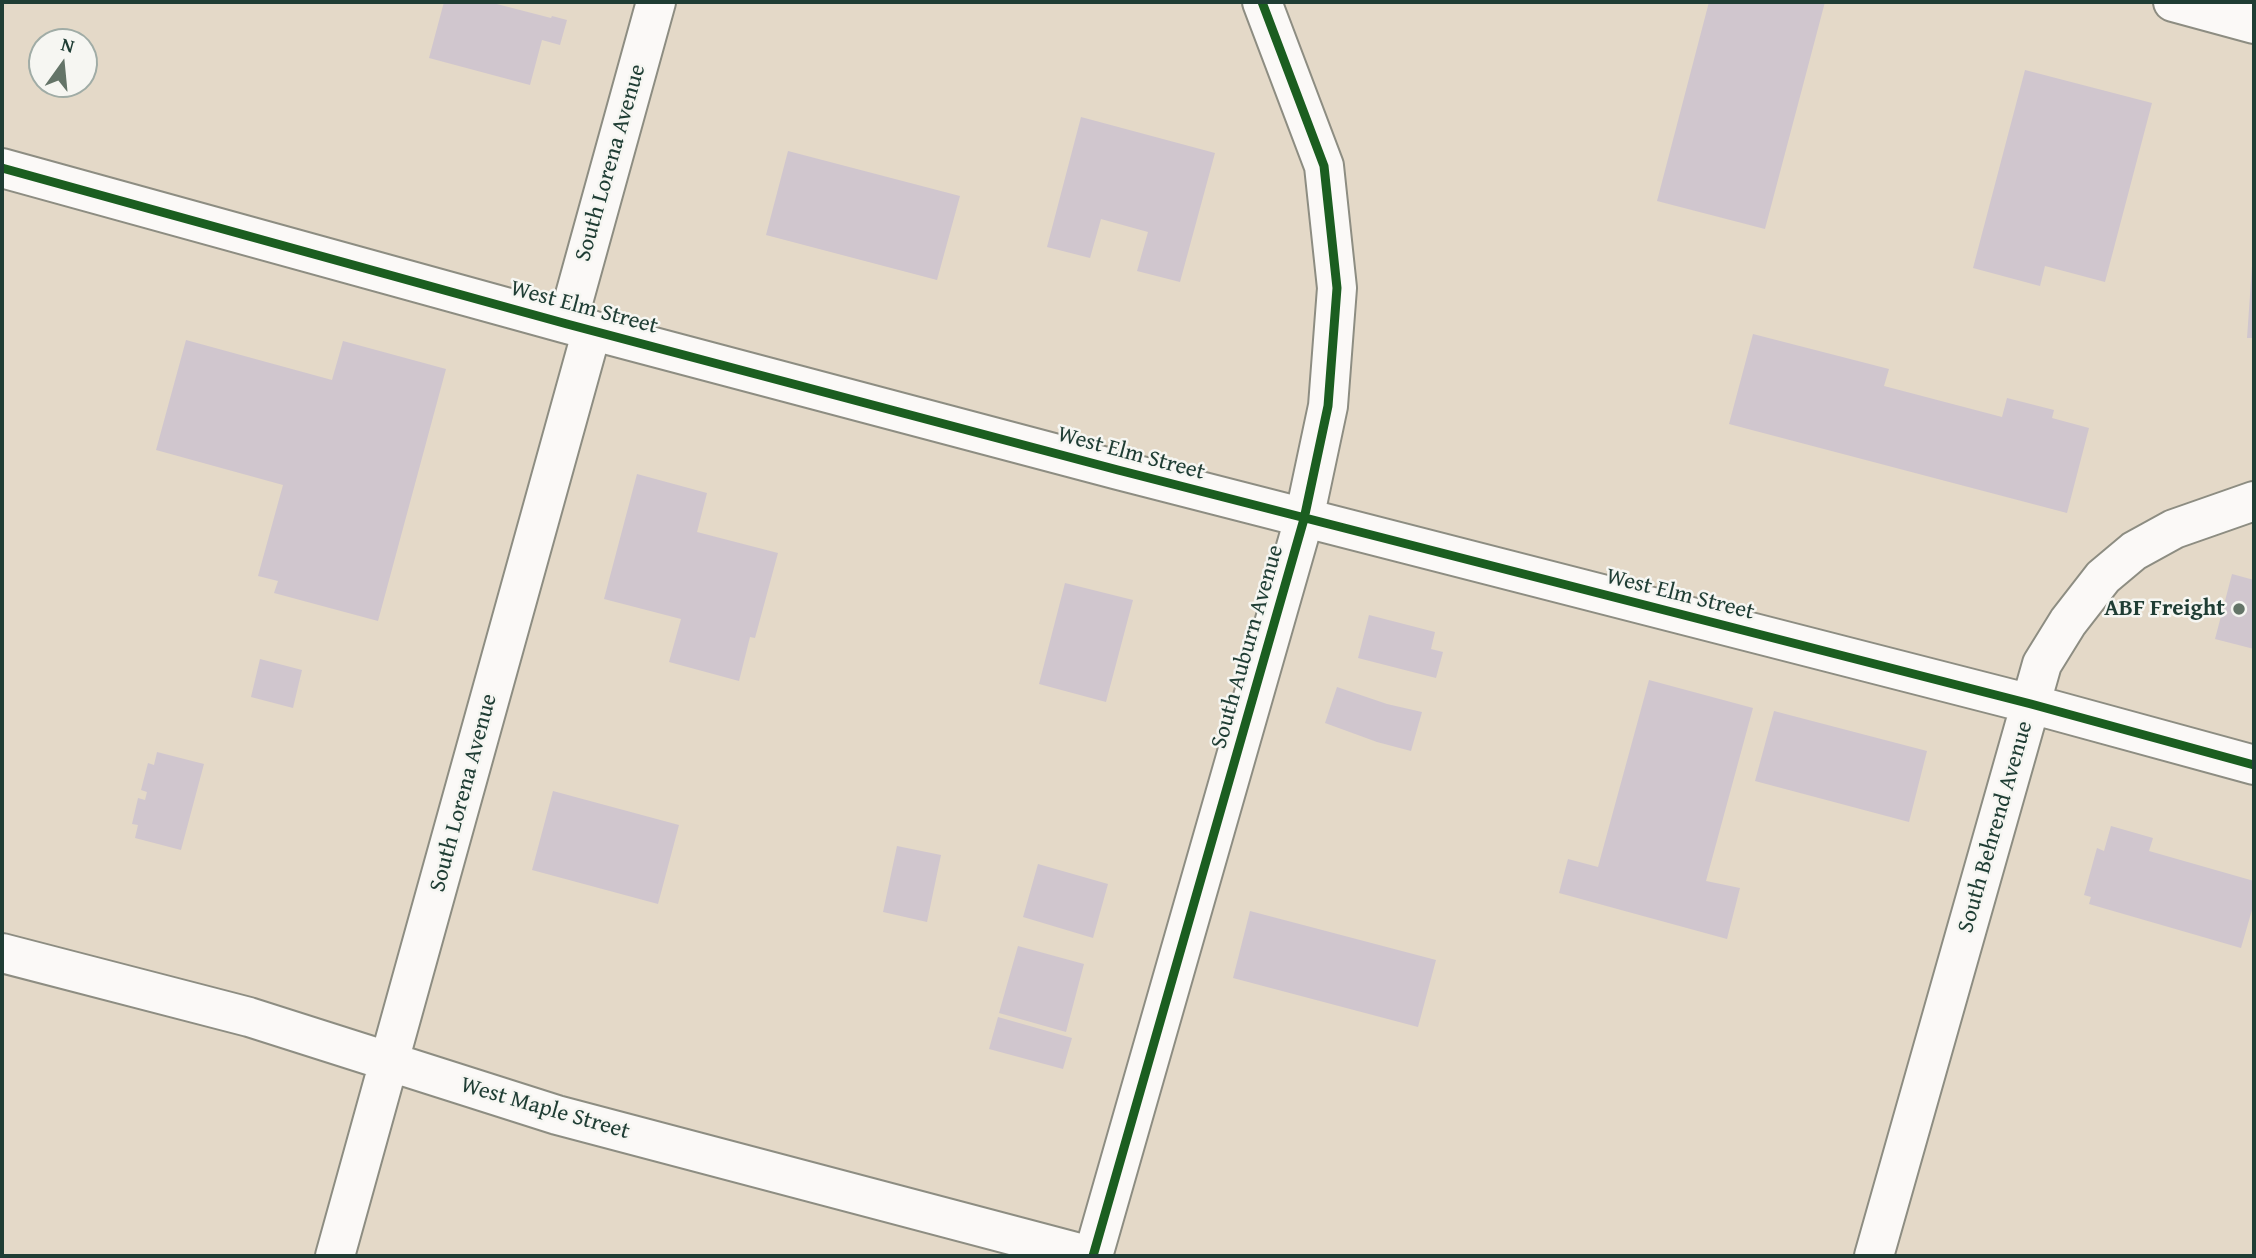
<!DOCTYPE html>
<style>
body{margin:0}
#map{position:relative;width:2256px;height:1258px;overflow:hidden;background:#e4d9c8;font-family:"Gentium Book Plus",serif}
canvas{display:block}
.frame{position:absolute;inset:0;border:4px solid #1f3d34;pointer-events:none}
.north{position:absolute;left:28px;top:28px;width:70px;height:70px;box-sizing:border-box;background:#f6f6f2;border:2px solid #a0aca6;border-radius:50%;rotate:15deg;font-size:19px;font-weight:700;line-height:28px;text-align:center;color:#1f3d34}
.north::after{content:'';display:block;margin:auto;width:24px;height:32px;background:#647468;clip-path:polygon(50% 0,100% 100%,50% 72%,0 100%)}
</style>
<div id="map">
<canvas width="2256" height="1258"></canvas>
<div class="frame"></div>
<div class="north">N</div>
</div>
<script>
const ctx = document.querySelector('canvas').getContext('2d');
ctx.lineJoin = 'round';
function fill(path, color) { ctx.fillStyle = color; ctx.fill(path, 'evenodd'); }
const toPath = rows => new Path2D(rows.map(r => 'M' + r).join(''));
function stroke(path, color, width, dash) { ctx.strokeStyle = color; ctx.lineWidth = width; ctx.lineCap = dash ? 'butt' : 'round'; ctx.setLineDash(dash || []); ctx.stroke(path); }
function drawText(font, color, halo, rows, align = 'center') {
  ctx.font = font + ' "Gentium Book Plus",serif'; ctx.lineWidth = 5; ctx.setLineDash([]); ctx.textBaseline = 'middle'; ctx.strokeStyle = halo; ctx.fillStyle = color; for (const [text, x, y, turn = 0] of rows) {
    ctx.save(); ctx.translate(x, y); ctx.rotate((+turn || 0) * Math.PI / 180); ctx.textAlign = isNaN(turn) ? turn : align; if (halo) ctx.strokeText(text, 0, 0); ctx.fillText(text, 0, 0); ctx.restore();
  }
}
fill(toPath([
 [444,2,489,2,551,18,552,16,567,20,560,45,542,40,530,85,429,58],
 [1709,2,1825,2,1765,229,1657,201],
 [2025,70,2152,103,2105,282,2045,266,2040,286,1973,268],
 [1081,117,1215,153,1180,282,1137,271,1148,232,1101,219,1090,258,1047,247],
 [788,151,960,196,937,280,766,235],
 [2252,266,2254,266,2254,338,2247,338],
 [1753,334,1889,369,1884,386,2002,417,2007,398,2054,410,2052,418,2089,428,2067,513,1729,424],
 [186,340,332,380,343,341,446,369,378,621,274,593,278,581,258,576,283,485,156,450],
 [637,474,707,493,697,532,778,553,755,638,750,637,739,681,669,662,681,619,604,599],
 [2232,574,2254,580,2254,649,2215,639],
 [1065,583,1133,600,1106,702,1039,684],
 [1369,615,1435,632,1431,649,1443,652,1436,678,1358,658],
 [260,659,302,670,293,708,251,697],
 [1649,680,1753,708,1706,881,1740,888,1727,939,1559,893,1568,859,1598,867],
 [1337,687,1387,704,1422,712,1411,751,1377,742,1325,723],
 [1774,711,1927,751,1909,822,1755,781],
 [157,752,204,764,181,850,135,838,138,825,132,824,138,798,145,800,147,792,141,790,148,763,154,765],
 [553,791,679,825,658,904,532,870],
 [2111,826,2153,838,2149,851,2254,881,2254,903,2241,948,2089,904,2091,897,2084,895,2097,848,2104,851],
 [897,846,941,855,927,922,883,912],
 [1038,864,1108,884,1093,938,1023,917],
 [1250,911,1436,960,1418,1027,1233,978],
 [1018,946,1084,964,1066,1032,999,1013],
 [998,1017,1072,1038,1063,1069,989,1049]
]), '#d0c6ce');
const minor = toPath([
 [2173,2,2254,24],
 [2,168,567,324,1118,470,2031,704,2254,765],
 [567,324,656,2],
 [2,953,249,1017,557,1115,1091,1256],
 [335,1256,592,330],
 [1093,1256,1304,519,1328,406,1337,288,1324,166,1262,2],
 [1874,1256,2042,664,2068,622,2103,577,2134,551,2174,529,2254,501]
]);
stroke(minor, '#8d8d82', 42);
stroke(minor, '#fbf9f7', 38);
stroke(toPath([
 [2,168,567,324,1118,470,2031,704,2254,765],
 [1093,1256,1304,519,1328,406,1337,288,1324,166,1262,2]
]), '#1b5e20', 9);
for (const [x, y, r, color] of [
 [2239,609,7,"#647468"]
]) { const dot = new Path2D(); dot.arc(x, y, r, 0, 2 * Math.PI); ctx.fillStyle = color; ctx.fill(dot); stroke(dot, '#f6f6f2', 2.5); }
drawText('23px', '#1f3d34', '#f6f6f2', [
 ["South Lorena Avenue",611,163,-74],
 ["West Elm Street",584,308,15],
 ["West Elm Street",1131,454,15],
 ["West Elm Street",1680,595,14],
 ["South Auburn Avenue",1248,647,-74],
 ["South Lorena Avenue",464,793,-75],
 ["South Behrend Avenue",1996,827,-74],
 ["West Maple Street",545,1109,16]
]);
drawText('bold 23px', '#1f3d34', '#f6f6f2', [
 ["ABF Freight",2225,609]
], 'right');
</script>
